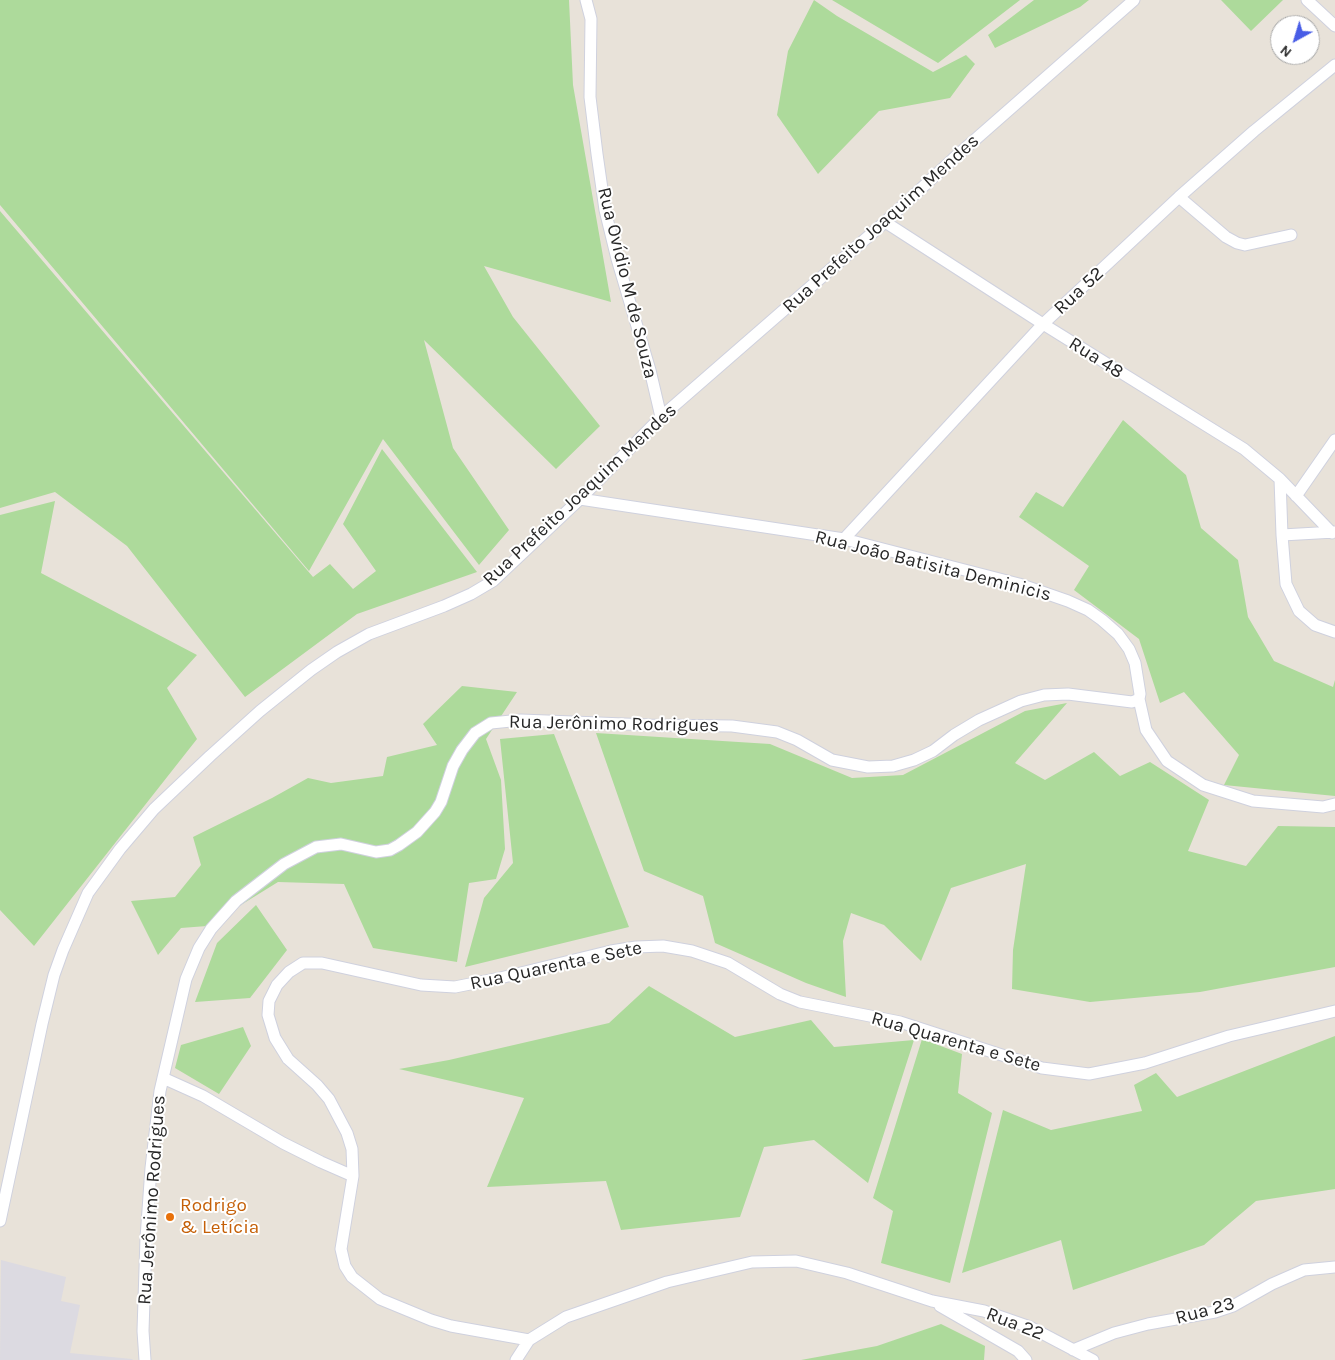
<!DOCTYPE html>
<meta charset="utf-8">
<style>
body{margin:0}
#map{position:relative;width:1335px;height:1360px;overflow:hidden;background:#e8e2d9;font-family:Karla,sans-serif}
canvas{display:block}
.north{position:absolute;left:1270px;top:15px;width:50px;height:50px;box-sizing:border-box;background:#fff;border:1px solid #a9a9a9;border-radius:50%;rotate:219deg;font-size:14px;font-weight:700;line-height:20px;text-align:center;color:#272727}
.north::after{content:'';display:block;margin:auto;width:18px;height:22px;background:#485de6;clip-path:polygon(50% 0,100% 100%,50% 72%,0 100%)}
</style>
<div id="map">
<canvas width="1335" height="1360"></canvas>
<div class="north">N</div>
</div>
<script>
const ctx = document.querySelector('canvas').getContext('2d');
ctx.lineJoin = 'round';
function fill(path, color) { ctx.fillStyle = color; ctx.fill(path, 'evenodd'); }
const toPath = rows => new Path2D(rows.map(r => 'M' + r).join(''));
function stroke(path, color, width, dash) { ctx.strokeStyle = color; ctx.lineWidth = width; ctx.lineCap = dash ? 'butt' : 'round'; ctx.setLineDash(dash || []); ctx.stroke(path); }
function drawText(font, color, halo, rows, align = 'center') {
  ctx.font = font + ' Karla,sans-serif'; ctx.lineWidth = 4; ctx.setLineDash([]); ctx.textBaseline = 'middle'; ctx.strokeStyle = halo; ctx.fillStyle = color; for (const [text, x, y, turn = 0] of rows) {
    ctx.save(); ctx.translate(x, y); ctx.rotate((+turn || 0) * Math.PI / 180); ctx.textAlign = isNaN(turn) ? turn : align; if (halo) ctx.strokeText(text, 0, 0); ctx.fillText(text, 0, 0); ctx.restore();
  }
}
fill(toPath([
 [1,1260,66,1277,61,1301,80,1305,70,1353,132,1359,133,1360,0,1360]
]), '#dcdae1');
fill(toPath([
 [0,0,569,0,573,85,611,302,484,266,513,317,600,426,556,469,424,340,453,448,509,530,479,565,383,439,309,571,0,205],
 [814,0,837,16,933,72,966,55,975,64,950,98,879,111,818,174,777,115,788,51],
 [832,0,1020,0,938,63],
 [1034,0,1089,0,1080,7,995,48,988,35],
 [1221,0,1283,0,1251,31],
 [0,211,313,577,330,564,353,589,376,571,343,524,382,449,477,572,357,614,245,697,127,546,55,492,0,508],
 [1123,420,1186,475,1201,528,1238,560,1248,617,1274,661,1333,687,1335,680,1335,796,1224,785,1239,755,1184,692,1160,703,1139,639,1074,590,1089,566,1019,517,1036,492,1063,507],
 [55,501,41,573,197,655,167,688,197,739,34,946,0,910,0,515],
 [462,686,517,692,486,739,501,780,505,849,496,879,469,883,457,962,373,948,344,884,278,882,207,926,181,928,158,955,131,901,175,897,201,865,193,837,272,798,308,778,331,783,383,776,387,757,437,745,423,724],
 [1067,703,1015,763,1045,780,1094,752,1120,776,1150,762,1209,800,1188,851,1246,866,1278,826,1335,827,1335,967,1200,992,1090,1002,1012,989,1013,950,1026,864,951,888,921,961,884,925,851,913,843,941,846,997,806,983,715,943,703,896,644,871,596,733,770,744,852,778,903,775,1025,711],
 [554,734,629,927,465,967,484,898,513,863,500,739],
 [256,905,287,950,250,998,195,1002,217,943],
 [649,986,735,1037,811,1020,834,1047,914,1040,868,1183,814,1140,764,1147,740,1217,621,1230,606,1181,487,1187,524,1098,399,1069,449,1060,609,1023],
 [243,1027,251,1046,219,1094,175,1068,181,1045],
 [1335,1036,1335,1189,1256,1201,1204,1245,1073,1290,1061,1240,962,1273,1003,1110,1051,1130,1142,1111,1134,1085,1156,1073,1177,1097],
 [922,1039,962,1054,958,1093,992,1113,950,1283,881,1263,893,1211,873,1198],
 [941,1324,985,1346,984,1360,801,1360,877,1346]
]), '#adda9b');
const street = toPath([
 [586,0,591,19,590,97,597,154,605,210,617,259,650,370,661,417],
 [1307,0,1335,26],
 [1179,197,1226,237,1237,243,1245,245,1291,235],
 [885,222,1043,324,1244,449,1280,479,1332,533],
 [1280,479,1282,535,1286,584,1299,611,1315,625,1335,632],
 [1296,496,1335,440],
 [580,499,844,539,1019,584,1068,601,1088,610,1102,620,1118,634,1129,649,1135,663,1140,694,1139,699,1146,730,1167,761,1203,785,1253,801,1323,807,1335,804],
 [1282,535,1335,532],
 [844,539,1043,324,1179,197,1254,131,1335,65],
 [163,1078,203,1096,283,1143,321,1162,353,1176],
 [0,1221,42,1024,54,975,63,950,88,893,120,849,154,809,210,756,260,711,311,670,337,652,369,634,444,606,471,594,493,581,580,499,661,417,885,222,953,159,1134,0],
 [940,1306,1018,1351,1026,1360],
 [529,1340,451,1326,431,1320,380,1299,352,1277,345,1266,341,1249,353,1176,352,1149,347,1133,329,1099,317,1085,288,1059,275,1038,268,1015,269,1001,277,985,289,972,303,963,322,963,421,985,455,987,500,978,611,951,636,947,663,946,692,951,728,963,780,994,800,1002,900,1022,1042,1068,1089,1074,1145,1063,1229,1036,1335,1011],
 [1073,1350,1114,1333,1148,1324,1215,1312,1233,1306,1272,1284,1304,1270,1335,1267],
 [145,1360,143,1331,146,1238,151,1168,160,1091,186,979,199,948,211,929,236,901,284,864,316,847,341,844,376,852,390,850,399,845,417,832,435,812,441,802,453,766,462,750,475,733,491,723,521,720,650,725,732,726,777,732,797,740,832,760,868,767,893,766,914,760,933,751,954,735,979,720,1021,701,1044,695,1068,694,1132,702,1139,699],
 [516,1360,529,1340,566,1317,667,1282,752,1262,796,1261,847,1273,932,1301,984,1311,1030,1327,1093,1360]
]);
stroke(street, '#cfd1de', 13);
stroke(street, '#fff', 11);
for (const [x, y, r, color] of [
 [170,1217,5,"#e8710a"]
]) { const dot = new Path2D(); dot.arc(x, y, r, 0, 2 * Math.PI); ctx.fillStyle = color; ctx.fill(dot); stroke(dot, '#fff', 2); }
drawText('19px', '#272727', '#fff', [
 ["Rua Prefeito Joaquim Mendes",881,224,-42],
 ["Rua Ovídio M de Souza",627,283,76],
 ["Rua 52",1079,291,-43],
 ["Rua 48",1096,358,32],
 ["Rua Prefeito Joaquim Mendes",580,495,-43],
 ["Rua João Batisita Deminicis",933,566,14],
 ["Rua Jerônimo Rodrigues",614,724,1],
 ["Rua Quarenta e Sete",556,966,-12],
 ["Rua Quarenta e Sete",956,1042,16],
 ["Rua Jerônimo Rodrigues",152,1200,-86],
 ["Rua 23",1205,1311,-15],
 ["Rua 22",1015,1324,21]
]);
drawText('19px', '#c56008', '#fff', [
 ["Rodrigo",180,1206],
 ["& Letícia",180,1228]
], 'left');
</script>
